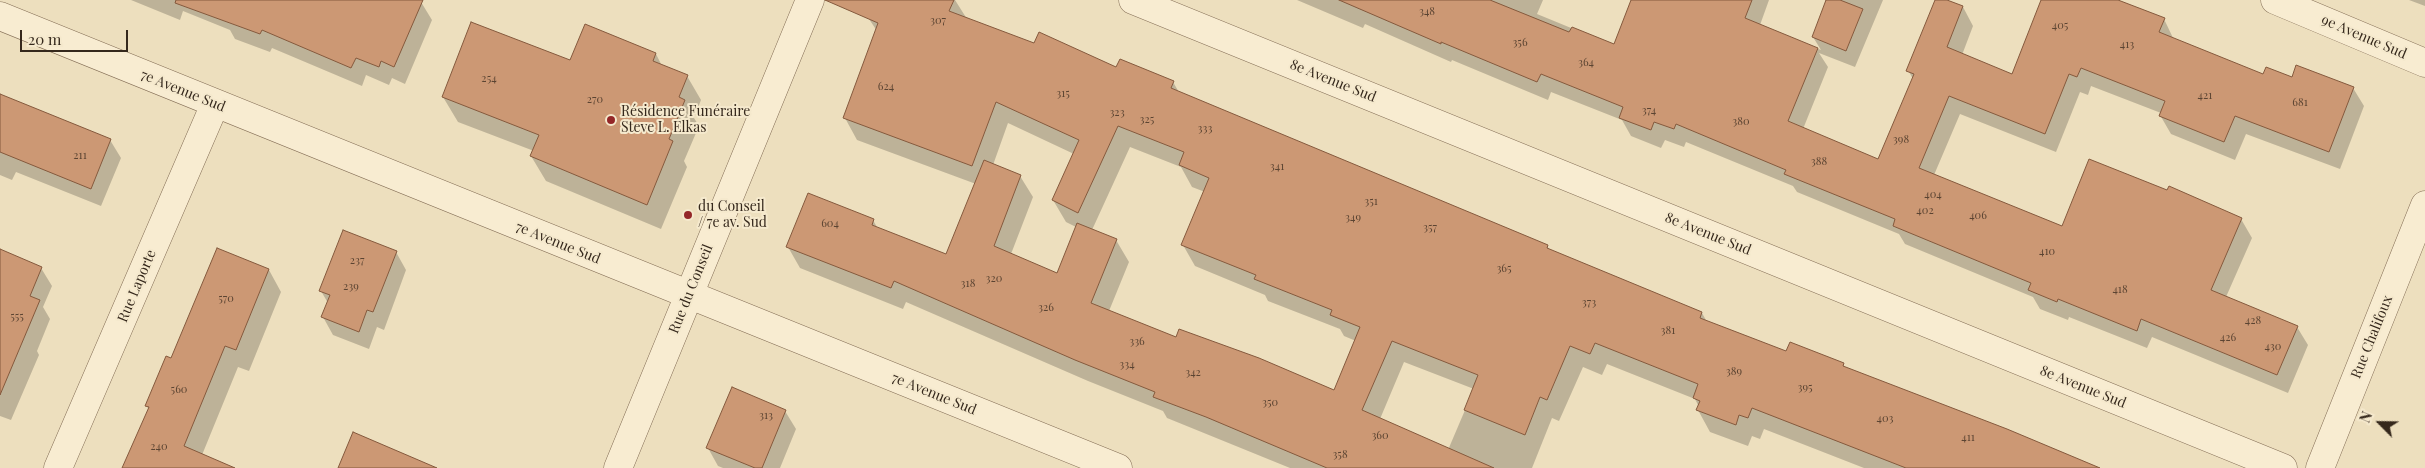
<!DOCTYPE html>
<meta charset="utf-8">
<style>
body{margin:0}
#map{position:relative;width:2425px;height:468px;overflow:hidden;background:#eddfbe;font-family:"Playfair Display",serif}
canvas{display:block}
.north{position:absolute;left:2355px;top:398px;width:50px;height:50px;-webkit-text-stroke:4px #f5e9cd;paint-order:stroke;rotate:293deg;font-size:14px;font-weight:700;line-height:20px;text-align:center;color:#35281c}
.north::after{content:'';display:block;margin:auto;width:18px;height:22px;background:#35281c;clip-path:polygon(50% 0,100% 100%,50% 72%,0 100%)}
.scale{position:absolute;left:20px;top:30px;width:108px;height:22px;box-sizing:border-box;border:2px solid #35281c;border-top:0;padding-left:6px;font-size:15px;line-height:18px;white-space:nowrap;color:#35281c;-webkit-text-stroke:4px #f5e9cd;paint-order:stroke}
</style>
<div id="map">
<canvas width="2425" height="468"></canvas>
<div class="north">N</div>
<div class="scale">20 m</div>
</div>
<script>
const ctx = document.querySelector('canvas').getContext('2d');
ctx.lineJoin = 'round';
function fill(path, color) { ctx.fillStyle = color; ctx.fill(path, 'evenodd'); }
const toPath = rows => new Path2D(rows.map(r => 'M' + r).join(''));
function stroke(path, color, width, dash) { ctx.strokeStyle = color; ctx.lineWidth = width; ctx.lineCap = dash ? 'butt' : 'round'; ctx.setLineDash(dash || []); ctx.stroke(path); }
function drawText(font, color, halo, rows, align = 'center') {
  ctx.font = font + ' "Playfair Display",serif'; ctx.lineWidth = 4; ctx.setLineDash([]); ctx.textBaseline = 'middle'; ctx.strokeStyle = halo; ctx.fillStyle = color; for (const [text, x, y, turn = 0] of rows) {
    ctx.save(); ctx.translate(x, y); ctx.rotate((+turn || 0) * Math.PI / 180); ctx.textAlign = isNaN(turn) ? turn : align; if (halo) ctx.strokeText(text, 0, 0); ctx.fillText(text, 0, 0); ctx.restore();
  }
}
fill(toPath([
 [131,0,417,0,421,2,432,20,405,84,392,78,389,85,366,75,362,86,272,48,270,52,235,39,230,30,183,11,180,20],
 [878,0,955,0,967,19,1035,45,1117,69,1173,82,1180,94,1547,246,1550,251,1702,313,1707,322,1787,352,1843,364,1845,368,2081,468,1864,468,1764,429,1760,439,1752,436,1748,446,1710,432,1698,410,1699,407,1695,399,1607,364,1602,375,1583,367,1559,421,1552,418,1532,468,1290,468,1167,418,1163,411,1088,381,906,302,903,309,800,268,788,247,873,220,878,229,947,255,976,184,857,140,845,118,877,31,869,19],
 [1008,123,1074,154,1053,200,1066,222,1076,227,1057,274,1011,254,1033,197,1020,176,993,165],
 [1130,147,1181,167,1192,187,1205,192,1183,245,1195,266,1265,295,1268,301,1340,329,1344,336,1356,341,1334,391,1177,338,1109,311,1129,262,1116,240,1092,230],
 [1404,362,1474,389,1448,450,1380,419],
 [1297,0,1543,0,1537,14,1615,46,1632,0,1769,0,1760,25,1821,50,1813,37,1828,0,1883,0,1855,67,1819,53,1828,67,1803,129,1879,161,1913,79,1908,70,1936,0,1944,0,1963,7,1973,26,1962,55,2013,75,2043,0,2106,0,2164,19,2174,40,2264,76,2353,88,2364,106,2340,169,2246,134,2235,160,2171,134,2160,115,2161,113,2091,86,2088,95,2080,92,2056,152,1960,114,1934,175,2062,227,2241,219,2252,238,2226,297,2297,327,2308,345,2288,393,2152,337,2147,348,2069,317,2068,320,2040,309,2033,297,1905,244,1899,234,1797,192,1793,186,1686,142,1684,147,1665,140,1661,148,1631,136,1622,120,1551,92,1548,100,1452,60,1451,62,1365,24,1363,28],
 [2409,0,2425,0,2425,6],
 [586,25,656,54,662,66,687,76,701,100,694,118,699,126,684,161,687,167,661,229,546,181,531,156,534,151,458,122,443,97,571,62],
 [0,95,110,140,121,158,101,206,16,172,12,180,0,175],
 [217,249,269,270,281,292,249,371,238,367,202,455,232,468,124,468,149,410,147,406,172,359],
 [0,250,41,268,52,286,43,307,50,319,37,351,39,355,11,420,0,416],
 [396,252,406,270,384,330,377,327,369,349,333,335,323,317,328,303,321,291],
 [785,411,796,429,780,468,723,468,718,466,708,448]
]), '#0003');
const building = toPath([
 [176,0,423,0,394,67,381,61,379,67,356,58,351,68,262,30,260,34,175,3,176,0],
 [825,0,954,0,949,11,1034,43,1039,32,1116,67,1120,59,1174,81,1171,88,1548,245,1547,248,1702,312,1700,318,1786,351,1790,342,1844,363,1843,366,2007,429,2100,468,1906,468,1752,408,1748,418,1739,415,1736,425,1696,410,1700,401,1693,398,1698,384,1595,343,1590,354,1570,346,1547,400,1540,397,1525,435,1464,410,1478,375,1392,341,1362,410,1494,468,1327,468,1206,417,1153,397,1155,392,1075,360,894,281,891,288,786,247,808,193,874,219,872,225,946,254,984,160,1021,175,994,246,1057,273,1077,223,1117,239,1091,303,1176,337,1179,329,1259,358,1334,390,1360,327,1330,315,1332,310,1254,279,1256,275,1181,245,1209,178,1179,165,1184,152,1118,126,1078,213,1052,200,1079,140,996,102,972,166,843,118,878,23,825,0],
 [1339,0,1490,0,1569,32,1572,27,1614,44,1631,0,1752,0,1745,18,1818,48,1788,121,1878,159,1914,74,1906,71,1935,0,1947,0,1963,6,1947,47,2012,74,2041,0,2118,0,2165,18,2159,32,2263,74,2266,67,2292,77,2296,65,2354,87,2329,152,2235,116,2224,142,2159,116,2165,101,2081,68,2077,77,2069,74,2045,134,1949,96,1919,168,2062,226,2089,159,2167,190,2169,186,2242,218,2211,290,2298,326,2277,375,2141,319,2137,331,2058,299,2057,302,2028,290,2031,283,1893,226,1895,219,1784,174,1786,170,1676,124,1674,129,1654,122,1651,130,1619,118,1623,107,1541,74,1537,82,1441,42,1441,44,1339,0],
 [1826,0,1840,0,1863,9,1846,51,1812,37,1826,0],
 [471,22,570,60,585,24,656,53,653,61,688,75,679,97,685,100,669,139,673,141,647,205,530,156,539,135,442,97,471,22],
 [0,94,111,139,91,189,0,152,0,94],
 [343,230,397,251,373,312,367,310,359,332,321,317,330,295,319,291,343,230],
 [217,248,269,269,236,350,225,346,184,446,235,468,122,468,149,407,145,406,166,356,171,358,217,248],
 [0,249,42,267,30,296,40,300,0,395,0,249],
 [732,387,786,410,762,468,755,468,706,448,732,387],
 [353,432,437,468,338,468,353,432]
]);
fill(building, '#cc9874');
stroke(building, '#84593d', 1);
const minor = toPath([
 [1133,0,2283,468],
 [2275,0,2425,63],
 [0,16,1118,468],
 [58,468,215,104],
 [2320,468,2425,205]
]);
const tertiary = toPath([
 [618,468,810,0]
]);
stroke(minor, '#856f57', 29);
stroke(tertiary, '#856f57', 29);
stroke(minor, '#f8ecd1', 28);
stroke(tertiary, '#f8ecd1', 28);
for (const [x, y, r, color] of [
 [611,120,5,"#942728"],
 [688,215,5,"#942728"]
]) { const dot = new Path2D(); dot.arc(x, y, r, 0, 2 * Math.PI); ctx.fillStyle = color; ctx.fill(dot); stroke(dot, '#f5e9cd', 2); }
drawText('11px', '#5b4432', null, [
 ["348",1427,12],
 ["307",938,21],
 ["405",2060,26],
 ["356",1520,43],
 ["413",2127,45],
 ["364",1586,63],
 ["254",489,79],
 ["624",886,87],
 ["315",1063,94],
 ["421",2205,96],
 ["270",595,100],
 ["681",2300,103],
 ["374",1649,111],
 ["323",1117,113],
 ["325",1147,120],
 ["380",1741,122],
 ["333",1205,129],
 ["398",1901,140],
 ["211",80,156],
 ["388",1819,162],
 ["341",1277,167],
 ["404",1933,195],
 ["351",1371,202],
 ["402",1925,211],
 ["406",1978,216],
 ["349",1353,218],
 ["604",830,224],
 ["357",1430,228],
 ["410",2047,252],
 ["237",357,261],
 ["365",1504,269],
 ["320",994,279],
 ["318",968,284],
 ["239",351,287],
 ["418",2120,290],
 ["570",226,299],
 ["373",1589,303],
 ["326",1046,308],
 ["555",17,317],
 ["428",2253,321],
 ["381",1668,331],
 ["426",2228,338],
 ["336",1137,342],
 ["430",2273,347],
 ["334",1127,365],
 ["389",1734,372],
 ["342",1193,373],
 ["395",1805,388],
 ["560",179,390],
 ["350",1270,403],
 ["313",766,416],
 ["403",1885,419],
 ["360",1380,436],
 ["411",1968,438],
 ["240",159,447],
 ["358",1340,455]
]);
drawText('14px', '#35281c', '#f5e9cd', [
 ["9e Avenue Sud",2364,37,23],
 ["8e Avenue Sud",1333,81,22],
 ["7e Avenue Sud",183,91,22],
 ["8e Avenue Sud",1708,234,22],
 ["7e Avenue Sud",558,243,22],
 ["Rue Laporte",137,286,-67],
 ["Rue du Conseil",691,289,-68],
 ["Rue Chalifoux",2372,337,-68],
 ["8e Avenue Sud",2083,387,22],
 ["7e Avenue Sud",934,394,22]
]);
drawText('14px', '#35281c', '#f5e9cd', [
 ["Résidence Funéraire",621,112],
 ["Steve L. Elkas",621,128],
 ["du Conseil",698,207],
 ["/ 7e av. Sud",698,223]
], 'left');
</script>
